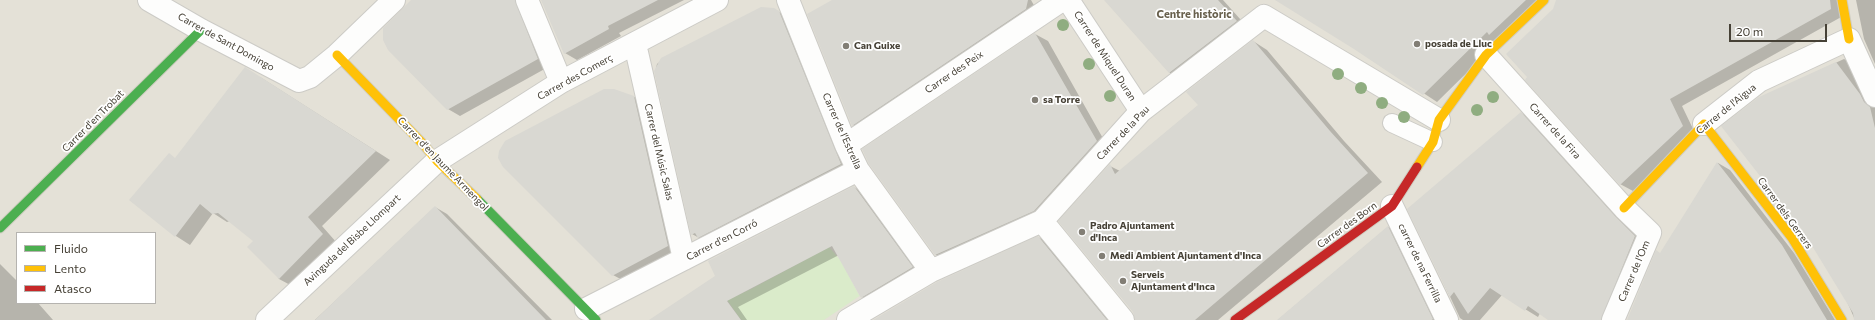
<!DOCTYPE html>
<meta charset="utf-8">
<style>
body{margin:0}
#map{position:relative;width:1875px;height:320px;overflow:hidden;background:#f0efea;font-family:Commissioner,sans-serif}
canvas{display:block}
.legend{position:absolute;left:16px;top:232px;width:140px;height:72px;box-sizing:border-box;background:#fff;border:1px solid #b5b3af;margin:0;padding:5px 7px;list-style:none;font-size:12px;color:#464136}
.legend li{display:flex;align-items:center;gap:8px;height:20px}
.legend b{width:20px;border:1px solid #b5b3af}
.scale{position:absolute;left:1729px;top:24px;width:98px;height:18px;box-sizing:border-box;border:2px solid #464136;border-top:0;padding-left:5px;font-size:12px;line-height:14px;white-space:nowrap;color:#464136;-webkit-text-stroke:3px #fff;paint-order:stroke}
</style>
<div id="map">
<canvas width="1875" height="320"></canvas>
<ul class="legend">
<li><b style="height:5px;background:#4caf50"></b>Fluido</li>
<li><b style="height:5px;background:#ffc107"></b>Lento</li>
<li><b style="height:5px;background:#c62828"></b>Atasco</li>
</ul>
<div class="scale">20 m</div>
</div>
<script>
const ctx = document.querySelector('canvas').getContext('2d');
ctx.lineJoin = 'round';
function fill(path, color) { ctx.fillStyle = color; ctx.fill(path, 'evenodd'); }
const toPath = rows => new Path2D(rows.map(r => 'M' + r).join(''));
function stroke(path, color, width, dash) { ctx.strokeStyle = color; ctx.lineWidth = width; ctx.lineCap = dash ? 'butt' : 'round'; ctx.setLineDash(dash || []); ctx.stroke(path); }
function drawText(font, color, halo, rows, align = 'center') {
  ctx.font = font + ' Commissioner,sans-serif'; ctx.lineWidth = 3.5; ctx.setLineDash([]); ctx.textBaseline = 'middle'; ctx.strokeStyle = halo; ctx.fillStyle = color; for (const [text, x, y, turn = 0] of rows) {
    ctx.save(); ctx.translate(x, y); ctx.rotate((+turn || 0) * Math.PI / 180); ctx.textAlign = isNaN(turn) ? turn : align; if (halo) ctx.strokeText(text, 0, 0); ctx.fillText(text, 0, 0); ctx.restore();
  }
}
fill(toPath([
 [0,0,1875,0,1875,320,0,320],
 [17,233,155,233,155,303,17,303]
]), '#e4e1d7');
fill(toPath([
 [829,247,841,261,859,295,861,295,824,320,741,320,727,300,751,289]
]), '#daebca');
fill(toPath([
 [414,0,529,0,550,66,460,116,448,109],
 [542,0,684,0,619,33,621,36,577,60,565,53],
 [834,0,1031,0,1040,16,867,134,853,125],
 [1105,0,1223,0,1249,29,1183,80,1170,73],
 [1277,0,1537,0,1500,40,1437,102,1355,48],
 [1559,0,1845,0,1843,16,1682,106,1695,133,1633,191,1620,184],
 [1856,0,1875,0,1875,64,1864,39],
 [773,9,786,16,853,171,710,244,692,234,655,73,657,64,667,56],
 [1035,34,1048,41,1109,149,1047,218,949,262,936,255,870,163],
 [1253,41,1267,50,1344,141,1382,182,1218,320,1149,320,1110,166,1120,171,1199,105],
 [1844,59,1857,67,1875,107,1875,320,1855,320,1759,98],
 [260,77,390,160,322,226,337,243,294,287,279,279,255,241,230,221,227,222,213,213,190,245,176,236,130,200,176,158],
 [634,97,647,105,681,254,626,282,613,275],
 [1521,113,1533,120,1647,244,1615,320,1551,320,1540,313,1538,317,1502,295,1480,320,1463,320,1460,318,1409,209],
 [1718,163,1730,170,1794,253,1835,320,1628,320,1661,254],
 [854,187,866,194,924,274,873,304,862,297,839,255,738,307,747,320,654,320],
 [435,207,447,214,552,320,315,320],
 [1388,227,1400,234,1442,320,1278,320],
 [1038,237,1052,245,1113,320,875,320],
 [0,264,17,281,17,303,38,303,53,320,0,320]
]), '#0003');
fill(toPath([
 [411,0,515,0,538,59,447,110,388,50,383,40,383,28],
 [541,0,658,0,608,26,609,29,564,54],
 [832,0,1028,0,1026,9,852,126,807,14],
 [1104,0,1218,0,1237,21,1169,73],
 [1275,0,1526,0,1489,35,1487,32,1423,95,1354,49],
 [1556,0,1830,0,1831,9,1670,99,1683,126,1620,185,1525,80,1527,77,1506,54,1553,9],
 [761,7,774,8,779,11,841,164,698,238,695,233,691,235,654,71,661,58],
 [1035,33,1097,141,1034,211,935,255,869,164,862,149],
 [1253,40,1330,131,1368,173,1195,320,1135,320,1133,312,1058,221,1110,164,1115,174,1198,105,1186,92],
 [1836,62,1860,94,1864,102,1870,107,1875,128,1875,320,1854,320,1853,313,1803,231,1721,126,1759,97],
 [245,67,376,151,308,217,323,234,279,279,247,247,253,241,218,213,212,214,200,204,175,237,129,200,169,153,175,158],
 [604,89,614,89,634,96,668,246,612,276,503,167,498,158,499,151,505,141],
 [1521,112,1615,216,1635,236,1601,320,1548,320,1528,306,1525,311,1490,288,1468,314,1454,292,1450,297,1407,209],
 [1717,162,1782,245,1827,320,1627,320,1656,250,1660,253],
 [854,186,913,267,861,298,832,246,727,301,741,320,649,320,715,276,708,261],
 [435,206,546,320,315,320,344,292],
 [1388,226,1433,319,1432,320,1277,320],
 [1038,236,1107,320,873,320,937,282]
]), '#d9d8d2');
const lane = toPath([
 [1392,123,1433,142]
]);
const street = toPath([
 [149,0,201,30,299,81,310,77,337,55,394,0],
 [527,0,561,82],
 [788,0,846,145,858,170,931,271],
 [1068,0,1141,111],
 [635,44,684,259],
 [1486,55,1624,208,1650,233,1613,320],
 [1704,124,1759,81,1849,39,1875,96],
 [846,145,1062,0],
 [1392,206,1447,320],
 [1042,221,1123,320],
 [586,309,858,170],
 [267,320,437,161,561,82,717,0],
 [848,320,931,271,1042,221,1141,111,1264,16,1439,120]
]);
const fast = toPath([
 [477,199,596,320],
 [0,228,201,30]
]);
const slow = toPath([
 [1842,0,1849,39],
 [337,55,424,145,437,161,477,199],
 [1417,167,1433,142,1439,120,1486,55,1544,0],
 [1624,208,1704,124,1792,238,1842,320]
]);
const jam = toPath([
 [1235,320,1392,206,1417,167]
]);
stroke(lane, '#cccbc6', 20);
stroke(street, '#cccbc6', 24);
stroke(fast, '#cfcdc1', 11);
stroke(slow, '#cfcdc1', 11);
stroke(jam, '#cfcdc1', 11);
stroke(lane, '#fdfdfc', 18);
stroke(street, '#fdfdfc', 22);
stroke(fast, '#4caf50', 9);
stroke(slow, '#ffc107', 9);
stroke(jam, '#c62828', 9);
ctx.fillStyle = '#8fad80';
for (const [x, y] of [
 [1063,25],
 [1089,64],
 [1338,74],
 [1361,88],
 [1110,96],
 [1493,97],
 [1382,103],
 [1477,110],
 [1404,117]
]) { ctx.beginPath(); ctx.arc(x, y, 6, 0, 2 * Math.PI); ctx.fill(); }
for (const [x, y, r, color] of [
 [1417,44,4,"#827e75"],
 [846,46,4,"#827e75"],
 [1035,100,4,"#827e75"],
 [1082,232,4,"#827e75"],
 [1102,256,4,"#827e75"],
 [1123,281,4,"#827e75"]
]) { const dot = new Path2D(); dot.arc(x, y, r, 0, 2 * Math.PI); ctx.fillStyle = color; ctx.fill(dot); stroke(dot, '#fff', 1.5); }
drawText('10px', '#464136', '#fff', [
 ["Carrer de Sant Domingo",226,42,29],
 ["Carrer de Miquel Duran",1105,56,57],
 ["Carrer des Peix",954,72,-34],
 ["Carrer des Comerç",575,77,-29],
 ["Carrer de l'Aigua",1726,109,-39],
 ["Carrer d'en Trobat",93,121,-45],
 ["Carrer de l'Estrella",842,131,66],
 ["Carrer de la Fira",1555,131,48],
 ["Carrer de la Pau",1123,133,-46],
 ["Carrer del Músic Salas",659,152,77],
 ["Carrer d'en Jaume Armengol",443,164,46],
 ["Carrer dels Gerrers",1785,213,54],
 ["Carrer des Born",1347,225,-36],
 ["Avinguda del Bisbe Llompart",352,240,-43],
 ["Carrer d'en Corró",722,240,-27],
 ["carrer de na Ferrilla",1420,263,64],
 ["Carrer de l'Om",1634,271,-67]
]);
drawText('bold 10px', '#464136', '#fff', [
 ["posada de Lluc",1425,44],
 ["Can Guixe",854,46],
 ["sa Torre",1043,100],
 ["Padro Ajuntament",1090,226],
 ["d'Inca",1090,238],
 ["Medi Ambient Ajuntament d'Inca",1110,256],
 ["Serveis",1131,275],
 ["Ajuntament d'Inca",1131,287]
], 'left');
drawText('bold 11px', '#68604d', '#fff', [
 ["Centre històric",1194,14]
]);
</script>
